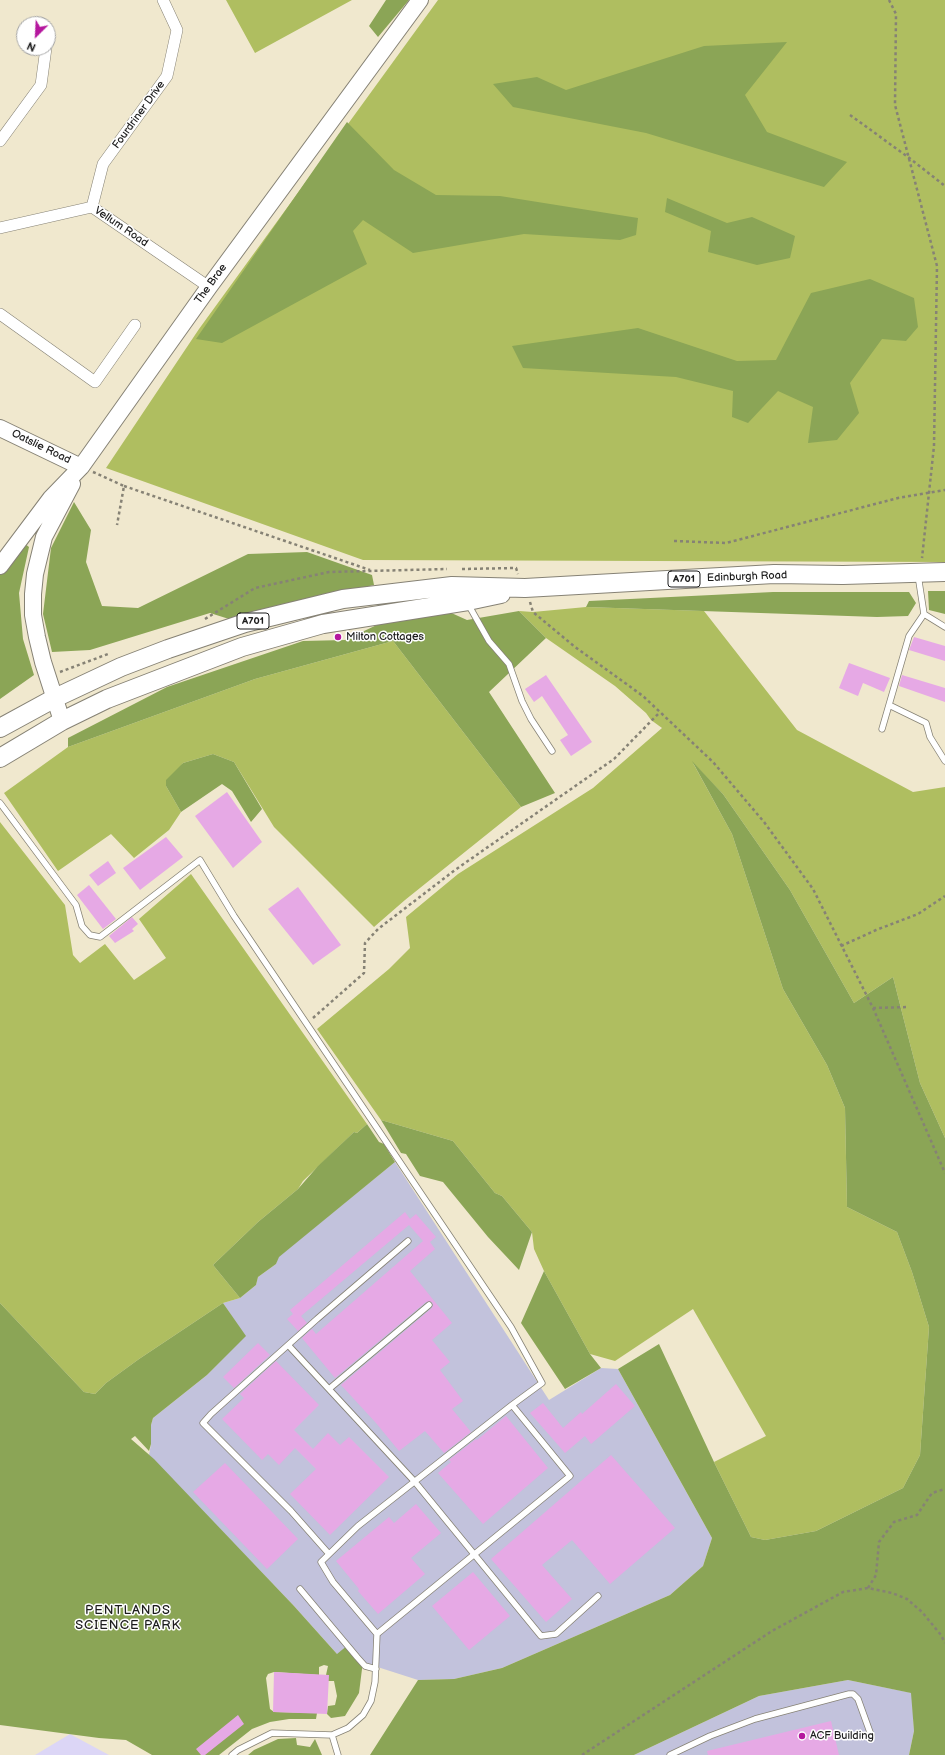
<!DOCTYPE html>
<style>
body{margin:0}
#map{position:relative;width:945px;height:1755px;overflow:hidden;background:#f0e8ce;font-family:"Balsamiq Sans",sans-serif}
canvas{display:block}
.north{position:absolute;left:16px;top:16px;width:40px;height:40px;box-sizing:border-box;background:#fff;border:1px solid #a4a4a4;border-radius:50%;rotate:204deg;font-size:11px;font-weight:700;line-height:16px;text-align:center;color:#1c1c1c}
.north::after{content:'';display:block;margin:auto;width:14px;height:18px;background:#b5179e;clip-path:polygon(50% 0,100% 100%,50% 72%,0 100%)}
</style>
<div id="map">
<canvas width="945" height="1755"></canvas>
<div class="north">N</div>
</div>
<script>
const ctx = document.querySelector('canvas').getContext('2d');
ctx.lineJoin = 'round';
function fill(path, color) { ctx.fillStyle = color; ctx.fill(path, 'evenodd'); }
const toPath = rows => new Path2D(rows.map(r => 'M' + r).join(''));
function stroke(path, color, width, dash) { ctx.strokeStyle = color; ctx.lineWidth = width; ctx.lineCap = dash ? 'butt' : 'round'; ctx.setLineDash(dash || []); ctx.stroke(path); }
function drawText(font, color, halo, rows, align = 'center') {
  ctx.font = font + ' "Balsamiq Sans",sans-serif'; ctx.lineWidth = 3; ctx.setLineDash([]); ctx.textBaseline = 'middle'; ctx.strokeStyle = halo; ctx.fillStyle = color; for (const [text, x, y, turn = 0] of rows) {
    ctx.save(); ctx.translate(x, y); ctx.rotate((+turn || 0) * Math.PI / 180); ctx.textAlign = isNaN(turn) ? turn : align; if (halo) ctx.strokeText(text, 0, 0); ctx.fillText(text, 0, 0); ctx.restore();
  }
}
fill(toPath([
 [70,1734,109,1755,35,1755]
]), '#dcd6f6');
fill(toPath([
 [395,1162,549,1400,601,1368,618,1369,712,1538,703,1566,670,1595,502,1668,454,1679,418,1680,337,1654,294,1606,149,1455,151,1444,151,1425,153,1418,207,1375,245,1336,223,1303,240,1298,256,1285,258,1277,276,1264,278,1257],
 [848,1680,912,1693,914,1731,909,1755,634,1755,759,1696]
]), '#c2c2dc');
fill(toPath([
 [226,0,352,0,255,53],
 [438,0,945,0,945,562,363,560,106,468,199,329],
 [586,607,704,611,797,730,913,792,945,787,945,1138,920,1083,893,977,854,1003,790,890,723,794,693,763,732,834,783,989,827,1065,845,1108,847,1207,897,1232,912,1272,929,1327,920,1455,903,1488,816,1531,765,1540,751,1537,714,1462,766,1436,693,1309,615,1361,590,1354,544,1271,534,1249,532,1232,502,1196,495,1193,453,1141,381,1120,317,1029,389,969,410,948,406,917,458,874,593,788,662,728,651,720,646,713,615,686,546,638,519,611,533,612],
 [393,641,521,807,405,900,374,927,274,827,234,762,213,754,183,763,166,786,181,812,169,830,134,858,111,834,58,871,4,793,68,747,255,679],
 [0,822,65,905,73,955,80,963,105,944,134,980,166,958,139,919,191,874,367,1124,357,1133,354,1132,303,1181,298,1189,258,1222,213,1265,240,1298,223,1303,139,1359,106,1383,95,1394,84,1392,0,1303]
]), '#afbe60');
fill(toPath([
 [386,0,409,0,378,37,369,26],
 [787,42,745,95,767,132,847,162,824,187,646,133,513,107,493,84,537,77,566,90,704,46],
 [347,122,394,170,436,195,500,196,638,218,636,235,620,240,524,234,413,253,363,220,353,231,367,264,222,343,196,339],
 [667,198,727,223,752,217,795,236,790,258,757,265,708,252,711,231,665,212],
 [870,279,914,298,918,327,906,341,882,339,850,383,859,413,837,440,808,443,813,407,778,391,748,423,732,417,733,391,676,377,523,368,512,346,638,328,737,361,776,360,811,293],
 [74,502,91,530,86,562,102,606,138,608,248,554,307,552,372,575,374,585,229,619,210,613,90,650,52,652,43,614,51,548],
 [24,543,29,547,19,593,23,639,34,675,0,699,0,575],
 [928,591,945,591,945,614,929,610],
 [773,592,909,592,916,603,908,616,877,617,586,607,589,601],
 [447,611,467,620,519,611,546,638,489,692,555,793,521,807,393,641,255,679,68,747,68,738,167,687,303,641,345,640,381,623],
 [213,754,234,762,262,809,251,822,232,791,222,784,181,812,166,786,166,780,183,763],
 [692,761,723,794,790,890,854,1003,893,977,920,1083,945,1138,945,1755,909,1755,914,1731,911,1693,848,1680,759,1696,634,1755,370,1755,418,1680,454,1679,502,1668,670,1595,703,1566,712,1538,618,1369,659,1344,714,1462,751,1537,765,1540,816,1531,903,1488,920,1455,929,1327,912,1272,897,1232,847,1207,845,1108,827,1065,783,989,732,834],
 [381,1120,453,1141,495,1193,502,1196,532,1232,519,1270,488,1237,443,1182,420,1176,406,1154,401,1153],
 [367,1124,379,1142,384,1144,395,1162,279,1257,276,1264,258,1277,256,1285,240,1298,213,1265,258,1222,298,1189,318,1166,354,1132,357,1133],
 [544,1271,590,1354,601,1368,565,1389,521,1323],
 [0,1303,84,1392,95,1394,106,1383,139,1359,223,1303,246,1336,207,1375,153,1418,151,1425,151,1444,149,1451,135,1436,131,1439,154,1459,294,1606,337,1654,348,1645,357,1653,363,1661,359,1693,345,1716,331,1718,327,1714,328,1706,335,1705,337,1696,334,1681,328,1681,326,1675,328,1666,324,1665,319,1667,319,1675,274,1672,268,1674,266,1678,270,1709,274,1712,317,1713,316,1719,289,1719,270,1722,252,1729,219,1755,152,1755,126,1740,99,1738,0,1725],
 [296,1738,297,1745,310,1747,315,1739,322,1755,248,1755,254,1750,278,1739]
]), '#8ba556');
fill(toPath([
 [914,637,945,646,945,661,909,650],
 [849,663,890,678,884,692,863,683,858,696,839,688],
 [546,675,592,742,571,756,560,740,568,735,542,696,534,702,525,689],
 [902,675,945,688,945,702,899,686],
 [227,792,262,842,233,868,195,816],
 [166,837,183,857,140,890,123,868],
 [108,861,116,873,98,886,89,875],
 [89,885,116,919,103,929,77,895],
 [298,887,341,945,313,965,268,909],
 [132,917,138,924,132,929,134,931,115,943,109,936],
 [405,1212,410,1219,416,1214,436,1237,430,1242,435,1249,410,1271,452,1323,432,1340,450,1362,440,1370,463,1401,452,1409,471,1432,444,1453,425,1431,399,1451,376,1423,341,1385,432,1308,433,1305,432,1302,426,1302,335,1378,302,1338,312,1329,316,1334,423,1241,409,1225,301,1316,307,1323,298,1331,287,1319,293,1314,290,1310],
 [258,1343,270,1355,234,1388,223,1377],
 [276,1361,319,1405,294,1430,313,1449,328,1433,340,1445,349,1437,389,1477,330,1535,290,1494,316,1469,295,1448,279,1465,268,1454,262,1460,222,1419,244,1398,240,1394],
 [616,1384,635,1406,591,1444,585,1436,565,1453,530,1413,543,1403,563,1428,581,1412,582,1414],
 [506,1416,548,1468,483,1524,438,1473,451,1462,449,1460,476,1439,477,1440],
 [611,1455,675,1528,610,1584,572,1540,542,1565,572,1599,546,1622,491,1559],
 [225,1463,298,1539,267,1569,193,1492],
 [416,1504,441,1533,411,1558,425,1574,378,1614,358,1591,359,1589,336,1561,389,1517,394,1523],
 [473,1572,510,1616,469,1650,432,1606],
 [274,1672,329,1675,327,1714,273,1712],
 [238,1715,244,1724,205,1755,201,1755,196,1749],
 [831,1721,839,1755,708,1755,707,1751]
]), '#e6a9e5');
const lane = toPath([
 [468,604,489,641,509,664,522,701,531,719,552,751],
 [924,614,945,627],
 [889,705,926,723,930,737,945,761],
 [882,729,909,636,924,614,918,575],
 [0,803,76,905,82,926,90,935,100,937,200,860,234,916,511,1327,542,1383,512,1405,570,1476,377,1634,375,1682,371,1701,363,1715,348,1728,332,1735,272,1733,238,1750,232,1755],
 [289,1346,415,1482,541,1636,556,1634,598,1596],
 [329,1389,429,1305],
 [329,1554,291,1511,203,1423,211,1414,317,1319,408,1241],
 [300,1589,357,1657,365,1666,376,1669],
 [377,1634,333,1582,321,1562,358,1526,512,1405],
 [332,1735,338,1755],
 [670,1755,710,1736,755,1719,849,1694,853,1694,858,1699,871,1735]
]);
const street = toPath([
 [0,141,41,85,46,48],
 [92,207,103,164,167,76,177,30,163,0],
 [0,228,92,207,209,287],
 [0,314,95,382,135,325]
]);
const secondary = toPath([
 [0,428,81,467],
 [0,566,51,498,81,467,209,287,420,0],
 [62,721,43,662,37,637,33,615,33,594,35,574,44,537,72,484]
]);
const primary = toPath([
 [0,728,55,698,121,667,168,649,245,623,343,599,452,586,525,588,774,574,843,575,945,572],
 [0,758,62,721,107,699,242,647,323,624,468,601,501,594]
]);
stroke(lane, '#868275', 7);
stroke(street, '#868275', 12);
stroke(secondary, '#868275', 18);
stroke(primary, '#868275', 20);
stroke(toPath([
 [889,0,896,14,895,105,937,266,934,446,922,558],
 [850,115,908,157,945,186],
 [93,472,124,486,117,525],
 [124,486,370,570],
 [674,541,726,543,898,498,945,490],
 [462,569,516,568,518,574],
 [530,602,533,612,575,647,643,696,713,762,764,822,813,889,873,1008,945,1173],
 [205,619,255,588,329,572,447,569],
 [60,672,108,654],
 [841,946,876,930,918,914,945,896],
 [873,1008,909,1007],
 [313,1018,364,973,365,943,378,929,455,870,614,759,660,712],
 [868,1588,876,1575,879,1542,894,1522,917,1515,932,1493,945,1489],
 [582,1755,772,1631,843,1592,868,1588,892,1593,907,1599,922,1612,941,1635,945,1643]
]), '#868275', 2.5, [3, 3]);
stroke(lane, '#fff', 5.5);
stroke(street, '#fff', 11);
stroke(secondary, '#fff', 16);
stroke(primary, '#fff', 18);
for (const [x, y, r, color] of [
 [338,637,4,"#b5179e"],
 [802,1736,4,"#b5179e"]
]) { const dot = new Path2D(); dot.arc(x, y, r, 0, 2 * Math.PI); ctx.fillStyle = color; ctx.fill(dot); stroke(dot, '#fff', 1.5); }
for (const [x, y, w] of [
 [684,579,32],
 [253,621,32]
]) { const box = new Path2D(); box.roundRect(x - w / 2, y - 8, w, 16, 3); ctx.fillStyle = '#fff'; ctx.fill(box); stroke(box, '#1c1c1c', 1); }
drawText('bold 10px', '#1c1c1c', null, [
 ["A701",684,579],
 ["A701",253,621]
]);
drawText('11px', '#1c1c1c', '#fff', [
 ["Fourdriner Drive",139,115,-54],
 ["Vellum Road",121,227,34],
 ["The Brae",211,284,-54],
 ["Oatslie Road",41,447,26],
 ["Edinburgh Road",747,577,-2]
]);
drawText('11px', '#1c1c1c', '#fff', [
 ["Milton Cottages",346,637],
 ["ACF Building",810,1736]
], 'left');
ctx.letterSpacing = '1px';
drawText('13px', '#1c1c1c', '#fff', [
 ["PENTLANDS",128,1611],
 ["SCIENCE PARK",128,1626]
]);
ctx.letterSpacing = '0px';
</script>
